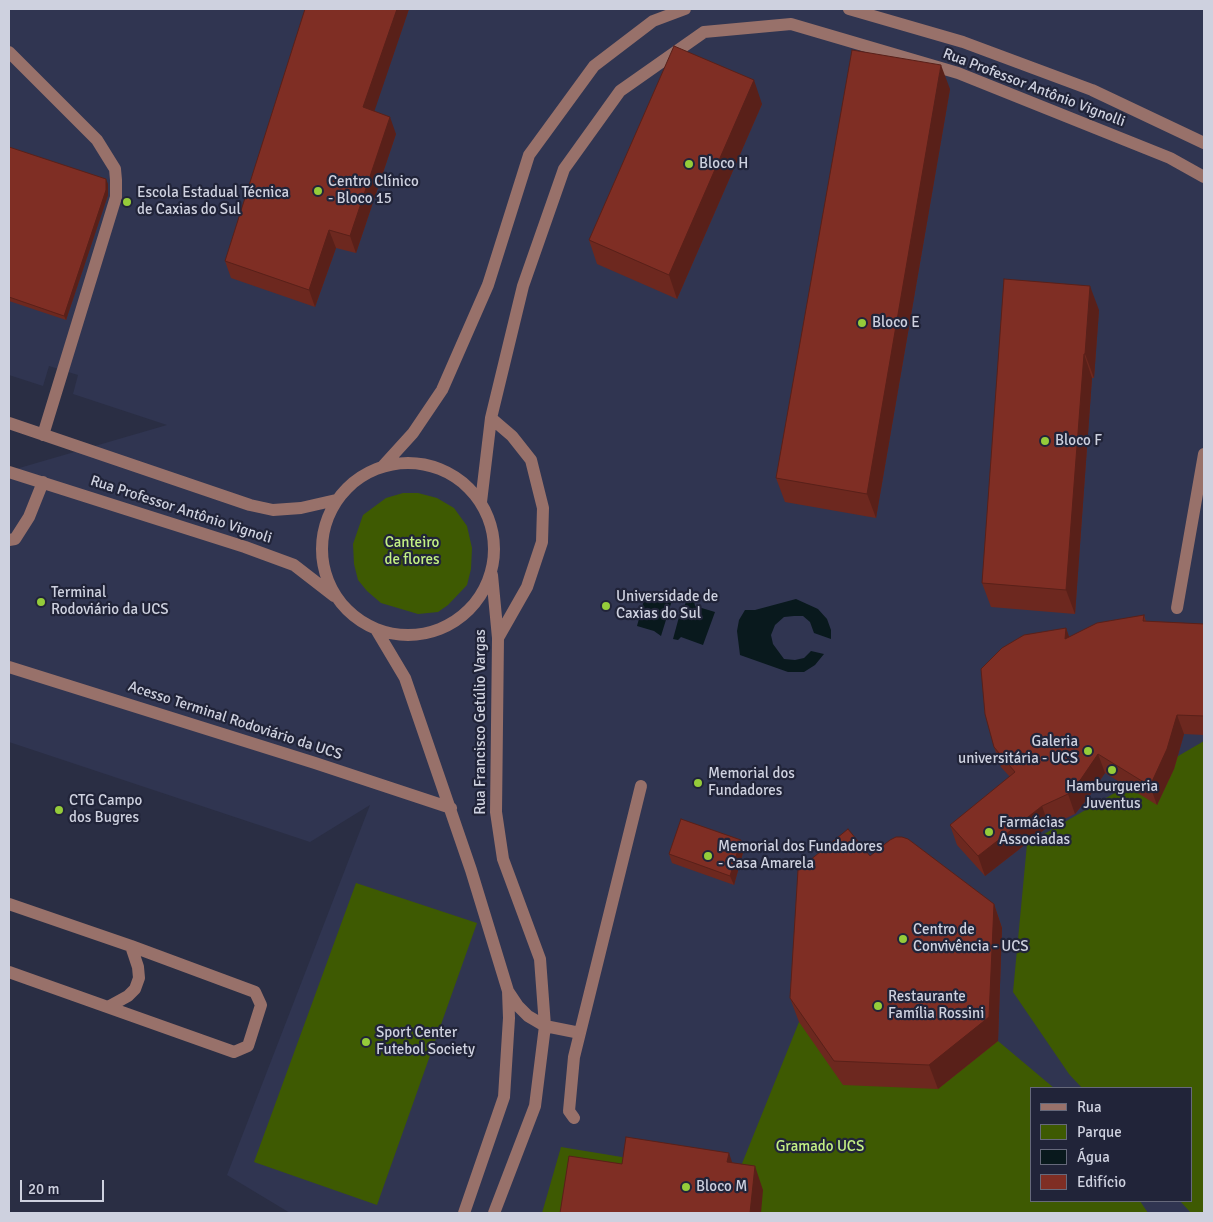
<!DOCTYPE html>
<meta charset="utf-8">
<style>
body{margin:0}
#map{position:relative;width:1213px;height:1222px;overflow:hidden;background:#2a2e44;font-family:Signika,sans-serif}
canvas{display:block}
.frame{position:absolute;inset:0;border:10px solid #ced1df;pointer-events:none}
.legend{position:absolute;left:1030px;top:1087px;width:162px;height:115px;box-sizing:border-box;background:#212439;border:1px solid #66697b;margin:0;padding:6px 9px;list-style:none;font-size:15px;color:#ced1df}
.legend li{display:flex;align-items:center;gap:10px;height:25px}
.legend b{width:25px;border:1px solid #66697b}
.scale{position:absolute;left:20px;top:1180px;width:84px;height:22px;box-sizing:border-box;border:2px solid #ced1df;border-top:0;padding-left:6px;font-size:15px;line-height:18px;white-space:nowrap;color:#ced1df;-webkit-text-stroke:4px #212439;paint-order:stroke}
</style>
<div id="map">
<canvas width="1213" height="1222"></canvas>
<div class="frame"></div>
<ul class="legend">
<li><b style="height:6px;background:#98716a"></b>Rua</li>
<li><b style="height:14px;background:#3e5a02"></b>Parque</li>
<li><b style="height:14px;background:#09191d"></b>Água</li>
<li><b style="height:14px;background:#7f2e24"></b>Edifício</li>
</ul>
<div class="scale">20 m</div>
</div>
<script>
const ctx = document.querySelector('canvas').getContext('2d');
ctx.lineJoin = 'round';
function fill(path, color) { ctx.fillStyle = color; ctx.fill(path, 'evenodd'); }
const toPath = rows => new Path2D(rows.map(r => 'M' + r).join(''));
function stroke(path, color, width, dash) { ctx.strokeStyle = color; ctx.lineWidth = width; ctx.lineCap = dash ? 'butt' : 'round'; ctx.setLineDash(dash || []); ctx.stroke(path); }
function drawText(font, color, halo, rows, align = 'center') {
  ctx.font = font + ' Signika,sans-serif'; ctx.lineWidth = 4.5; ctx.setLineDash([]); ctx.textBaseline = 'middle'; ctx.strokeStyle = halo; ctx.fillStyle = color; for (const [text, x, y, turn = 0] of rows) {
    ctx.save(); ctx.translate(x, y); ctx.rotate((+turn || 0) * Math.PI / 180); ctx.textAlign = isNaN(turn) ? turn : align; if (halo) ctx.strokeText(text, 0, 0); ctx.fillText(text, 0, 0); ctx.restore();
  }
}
fill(toPath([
 [9,9,1204,9,1204,1213,290,1213,227,1175,370,805,310,842,9,742,9,471,167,425,73,394,78,375,49,366,43,386,9,375],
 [1032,1088,1192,1088,1192,1201,1032,1201]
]), '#303551');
fill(toPath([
 [403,493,418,493,437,498,454,508,467,526,472,548,471,569,467,585,448,605,438,612,418,614,381,603,367,591,358,580,354,564,353,544,363,515,386,498],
 [1204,741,1204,1213,1191,1213,1180,1201,1192,1201,1192,1088,1082,1088,1069,1074,1013,992,1027,844],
 [356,883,477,923,377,1205,254,1162],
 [799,1022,998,1041,1054,1088,1032,1088,1032,1201,1140,1201,1148,1213,542,1213,561,1147,737,1176]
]), '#3e5a02');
fill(toPath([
 [656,592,673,597,661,636,654,631,637,626,644,600,650,600],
 [688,598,694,600,695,606,715,612,703,645,681,637,678,640,673,639,679,617],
 [796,599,818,609,827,619,831,630,831,639,814,633,810,622,803,616,794,616,784,617,775,625,771,635,773,644,784,659,795,660,804,658,811,651,824,654,815,665,804,672,788,672,740,655,737,631,739,620,745,610,755,610]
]), '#09191d');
stroke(toPath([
 [849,9,963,42,1092,90,1204,143],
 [9,52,97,140,115,169,116,180,116,197,43,435],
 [491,418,512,436,531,460,543,508,542,542,527,587,498,638],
 [9,423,250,505,273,510,301,508,336,500],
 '322 549a86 86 0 1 1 172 0a86 86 0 1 1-172 0Z',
 [383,466,413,433,442,390,488,285,529,155,594,66,653,21,685,9],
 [9,472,245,547,294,565,334,596],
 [481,502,491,418,523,286,564,169,620,91,704,32,791,24,958,73,1170,158,1204,177],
 [9,540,15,539,29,517,43,482],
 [492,575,498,638,496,812,503,859,540,959,545,1026,535,1106,494,1213],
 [1177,608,1204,454],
 [377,631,405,678,471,870,508,991,509,1018,504,1097,464,1213],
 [9,667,315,763,451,808],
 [9,904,131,946,255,992,261,1005,248,1046,234,1052,9,972],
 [508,991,518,1006,528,1016,545,1026,580,1033],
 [108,1007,128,996,135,989,139,978,138,967,131,946],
 [574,1118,569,1111,574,1057,641,786]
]), '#98716a', 12);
fill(toPath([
 [409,9,374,111,396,134,356,253,336,248,315,307,231,278,225,261],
 [950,89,876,518,785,502,776,478],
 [762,104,677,299,597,264,589,240],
 [9,147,108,184,108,195,66,320,9,301],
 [1099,310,1094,378,1092,378,1075,614,991,607,982,583],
 [1144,615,1146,621,1204,624,1204,735,1184,734,1174,769,1157,805,1105,773,1088,798,1075,814,1049,826,985,876,957,845,950,825,1010,777,1001,767,994,747,1066,628,1069,637],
 [744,849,734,885,672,863,669,854],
 [994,904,1002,928,998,1041,938,1089,843,1085,799,1022,790,998]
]), '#6d281f');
fill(toPath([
 [397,9,409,9,370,124,363,107],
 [941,65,950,89,876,518,867,494],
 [754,80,762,104,677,299,669,275],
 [390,117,396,134,356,253,350,236],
 [106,179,108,184,108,195,66,320,64,316],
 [329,230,336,248,315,307,309,290],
 [1090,286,1099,310,1094,378,1085,354],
 [1084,354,1092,378,1075,614,1066,590],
 [1066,628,1073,648,1065,639],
 [1177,715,1184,734,1174,769,1157,805,1150,786],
 [1098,754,1105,773,1088,798,1075,814,1068,794],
 [1042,806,1049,826,985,876,978,856],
 [741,840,744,849,734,885,730,876],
 [994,904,1002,928,998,1041,938,1089,929,1065],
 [729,1153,737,1177,727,1162],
 [755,1166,763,1190,761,1213,750,1213]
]), '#592019');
const building = toPath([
 [305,9,397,9,363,107,390,117,350,236,329,230,309,290,225,261,305,9],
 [674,46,754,80,669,275,589,240,674,46],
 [852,50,941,65,867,494,776,478,852,50],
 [9,147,106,179,106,190,64,316,9,297,9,147],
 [1004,279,1090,286,1085,354,1084,354,1066,590,982,583,1004,279],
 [1144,615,1143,621,1204,624,1204,716,1177,715,1167,749,1150,786,1098,754,1081,779,1068,794,1042,806,978,856,950,825,1015,772,994,747,985,714,981,669,1002,648,1024,635,1066,628,1065,639,1097,623,1144,615],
 [681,819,741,840,730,876,669,854,681,819],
 [848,829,870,856,890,840,896,837,902,837,908,839,994,904,989,1017,929,1065,834,1061,790,998,798,870,848,829],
 [626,1137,729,1153,727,1162,755,1166,750,1213,560,1213,569,1156,622,1164,626,1137]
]);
fill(building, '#7f2e24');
stroke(building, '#592019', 1);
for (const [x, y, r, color] of [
 [689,164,5,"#95cc3a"],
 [318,191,5,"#95cc3a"],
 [127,202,5,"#95cc3a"],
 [862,323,5,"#95cc3a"],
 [1045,441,5,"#95cc3a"],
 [41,602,5,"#95cc3a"],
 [606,606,5,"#95cc3a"],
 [1088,751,5,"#95cc3a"],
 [1112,770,5,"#95cc3a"],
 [698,783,5,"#95cc3a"],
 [59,810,5,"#95cc3a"],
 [989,832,5,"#95cc3a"],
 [708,856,5,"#95cc3a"],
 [903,939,5,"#95cc3a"],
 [878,1006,5,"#95cc3a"],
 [366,1042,5,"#95cc3a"],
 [686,1187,5,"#95cc3a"]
]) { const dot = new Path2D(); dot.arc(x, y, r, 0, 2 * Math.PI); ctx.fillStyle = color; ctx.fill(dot); stroke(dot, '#212439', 2); }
drawText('15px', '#ced1df', '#212439', [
 ["Rua Professor Antônio Vignolli",1034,88,21],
 ["Rua Professor Antônio Vignoli",181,510,18],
 ["Acesso Terminal Rodoviário da UCS",235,721,18],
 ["Rua Francisco Getúlio Vargas",481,722,-90]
]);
drawText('15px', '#ced1df', '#212439', [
 ["Bloco H",699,164],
 ["Centro Clínico",328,182],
 ["- Bloco 15",328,199],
 ["Escola Estadual Técnica",137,193],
 ["de Caxias do Sul",137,210],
 ["Bloco E",872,323],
 ["Bloco F",1055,441],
 ["Terminal",51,593],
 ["Rodoviário da UCS",51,610],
 ["Universidade de",616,597],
 ["Caxias do Sul",616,614],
 ["Galeria",1078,742,"right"],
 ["universitária - UCS",1078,759,"right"],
 ["Memorial dos",708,774],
 ["Fundadores",708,791],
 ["Hamburgueria",1112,787,"center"],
 ["Juventus",1112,804,"center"],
 ["CTG Campo",69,801],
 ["dos Bugres",69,818],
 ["Farmácias",999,823],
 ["Associadas",999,840],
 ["Memorial dos Fundadores",718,847],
 ["- Casa Amarela",718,864],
 ["Centro de",913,930],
 ["Convivência - UCS",913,947],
 ["Restaurante",888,997],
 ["Família Rossini",888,1014],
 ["Sport Center",376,1033],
 ["Futebol Society",376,1050],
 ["Bloco M",696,1187]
], 'left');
drawText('15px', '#c3f084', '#212439', [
 ["Canteiro",412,543],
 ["de flores",412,560],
 ["Gramado UCS",820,1147]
]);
</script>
